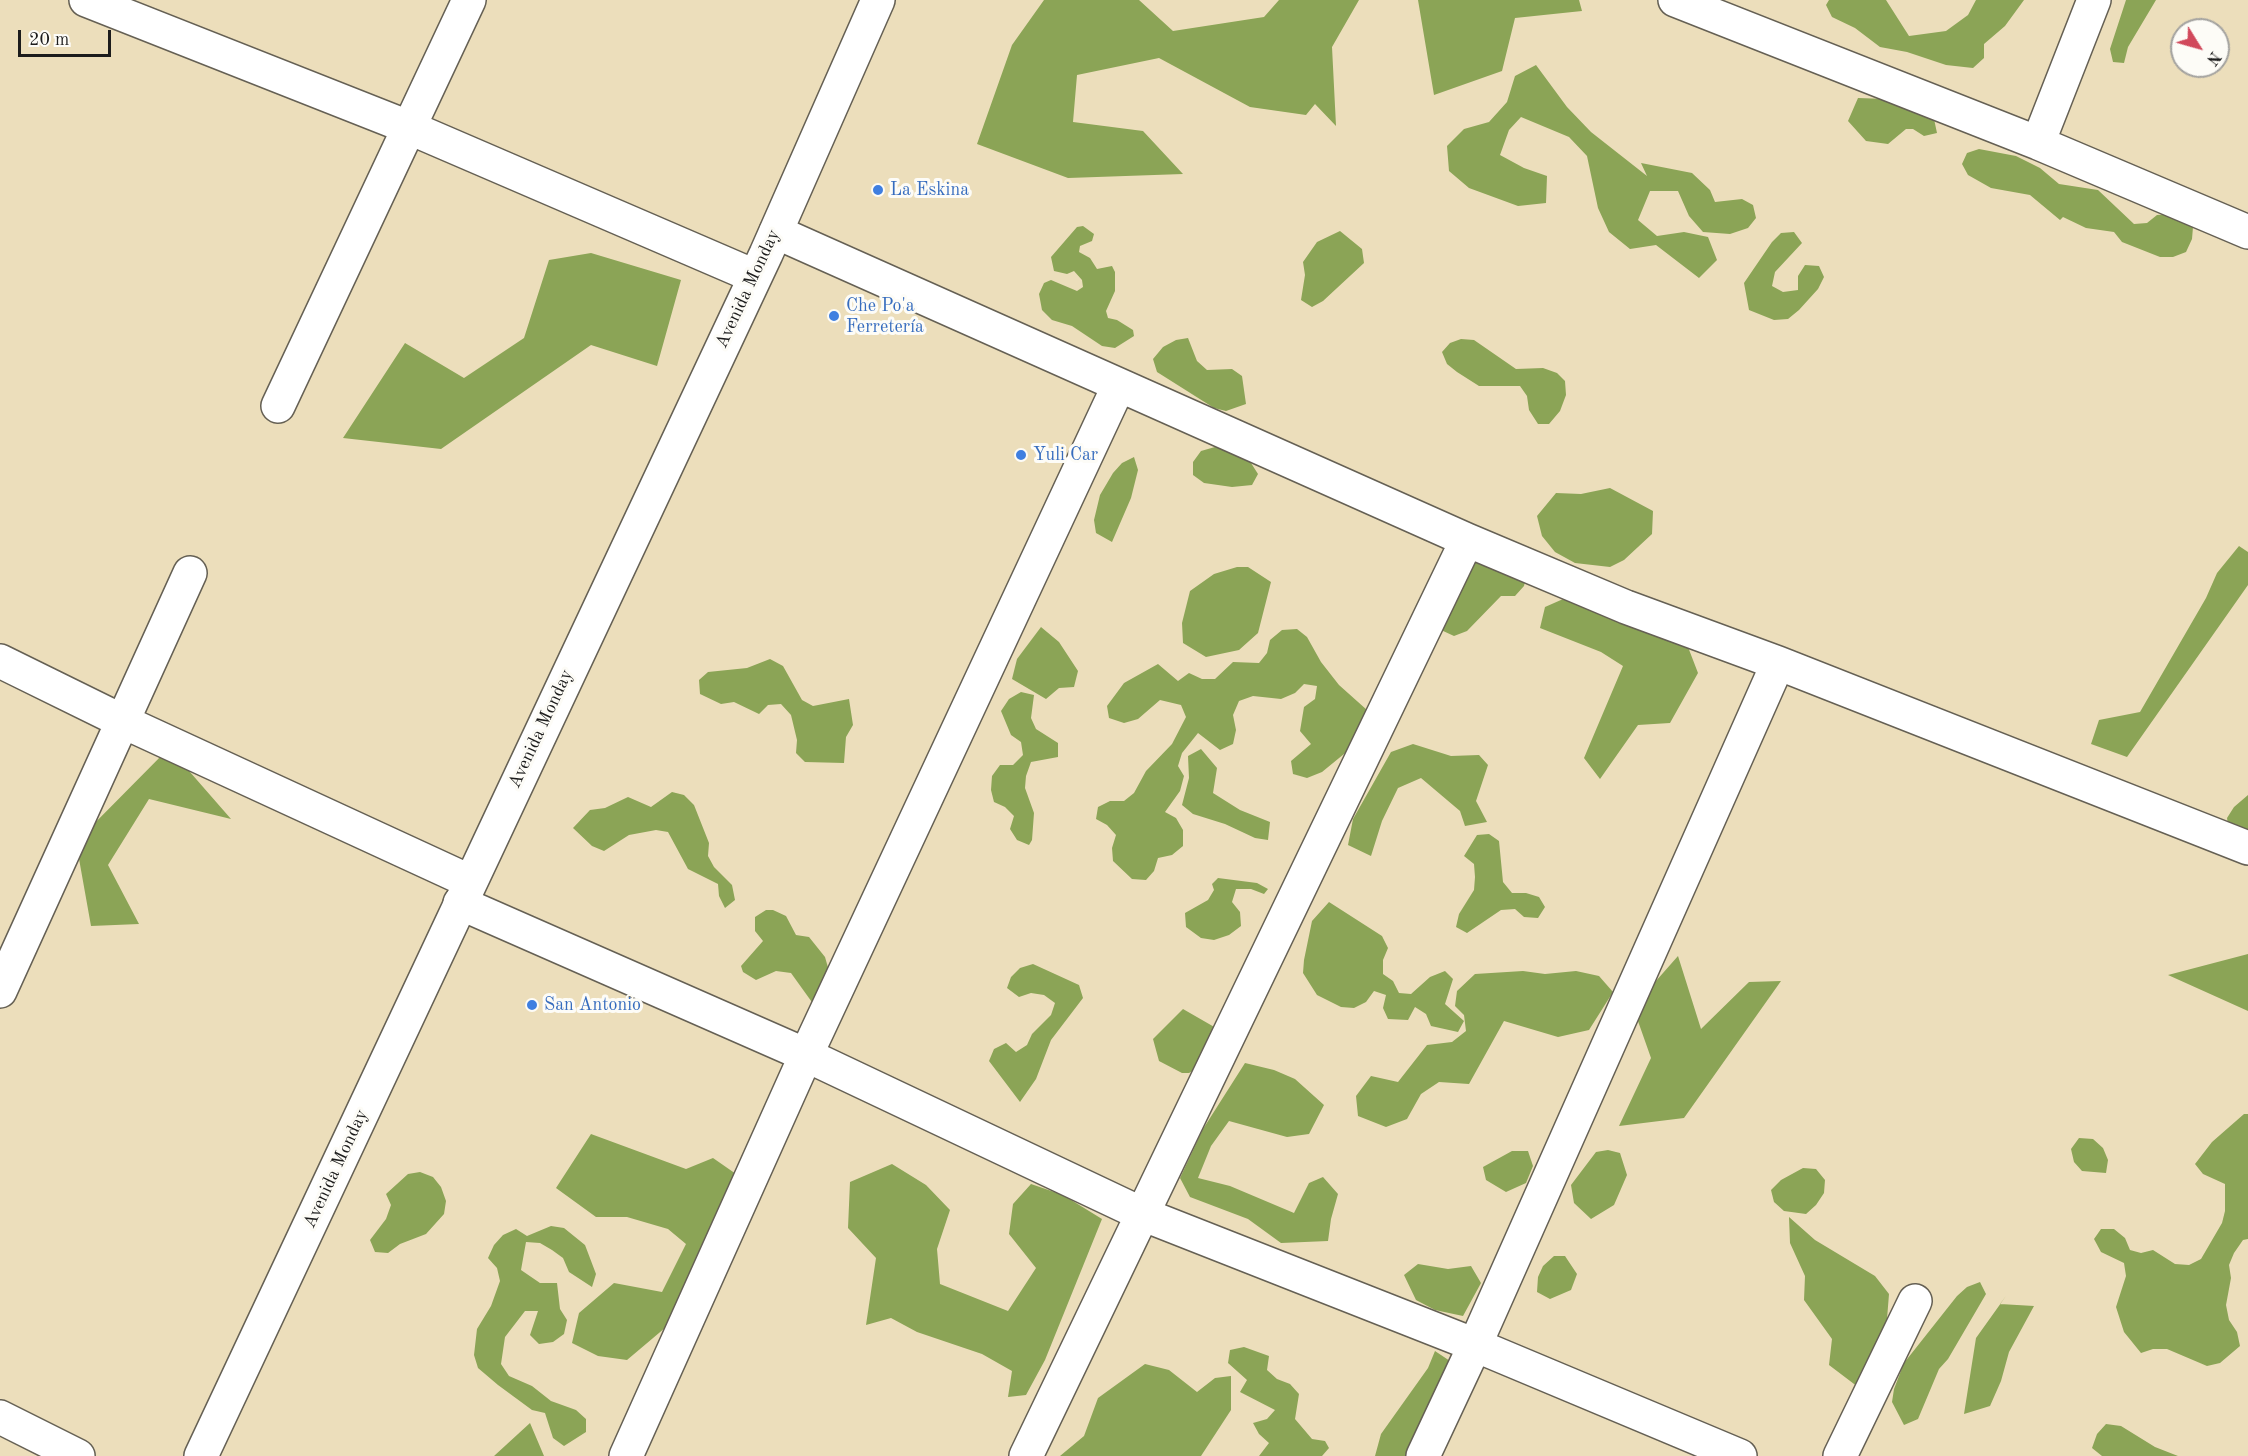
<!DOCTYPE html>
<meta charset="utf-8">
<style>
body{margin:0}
#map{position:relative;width:2248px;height:1456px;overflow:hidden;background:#ecdebb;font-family:"Old Standard TT",serif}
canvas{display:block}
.north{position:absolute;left:2170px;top:18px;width:60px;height:60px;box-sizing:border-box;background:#fdfcf7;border:2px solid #a3a29f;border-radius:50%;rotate:127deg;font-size:16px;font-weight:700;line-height:24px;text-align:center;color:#1c1c1c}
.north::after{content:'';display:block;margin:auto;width:21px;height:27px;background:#d1495b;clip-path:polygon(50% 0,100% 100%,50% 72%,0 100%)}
.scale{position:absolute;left:18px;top:30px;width:93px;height:27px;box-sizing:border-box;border:3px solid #1c1c1c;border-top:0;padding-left:8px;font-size:18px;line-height:21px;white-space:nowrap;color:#1c1c1c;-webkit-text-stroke:4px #fdfcf7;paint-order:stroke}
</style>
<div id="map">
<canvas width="2248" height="1456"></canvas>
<div class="north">N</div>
<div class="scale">20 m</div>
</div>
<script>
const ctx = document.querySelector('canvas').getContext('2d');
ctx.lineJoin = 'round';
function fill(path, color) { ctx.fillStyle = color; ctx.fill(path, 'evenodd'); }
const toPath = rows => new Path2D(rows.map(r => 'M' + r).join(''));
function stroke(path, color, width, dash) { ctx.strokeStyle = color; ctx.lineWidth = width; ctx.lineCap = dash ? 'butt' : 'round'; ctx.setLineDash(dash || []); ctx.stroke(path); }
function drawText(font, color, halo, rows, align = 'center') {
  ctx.font = font + ' "Old Standard TT",serif'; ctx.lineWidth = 6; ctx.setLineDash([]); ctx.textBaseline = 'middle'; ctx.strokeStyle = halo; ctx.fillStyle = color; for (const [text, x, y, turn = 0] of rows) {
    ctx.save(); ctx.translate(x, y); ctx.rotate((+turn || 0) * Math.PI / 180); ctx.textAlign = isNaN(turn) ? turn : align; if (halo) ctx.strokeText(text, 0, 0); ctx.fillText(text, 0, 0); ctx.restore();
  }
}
fill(toPath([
 [1044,0,1139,0,1173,31,1264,17,1279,0,1359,0,1332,47,1336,126,1315,104,1306,115,1250,107,1159,58,1077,75,1073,122,1143,131,1183,174,1068,178,977,144,1012,45],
 [1418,0,1579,0,1582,11,1515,18,1502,71,1434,95],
 [1829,0,1886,0,1909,36,1946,31,1968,15,1976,0,2024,0,2005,26,1984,44,1984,58,1973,68,1946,65,1907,52,1880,47,1855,28,1832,17,1826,5],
 [2126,0,2156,0,2128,47,2124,63,2113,62,2110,49],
 [1536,65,1567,107,1591,132,1647,176,1641,163,1692,173,1710,190,1715,202,1742,199,1753,205,1756,218,1748,228,1730,234,1703,232,1689,216,1678,191,1650,191,1638,220,1657,236,1684,232,1708,237,1717,260,1699,278,1656,245,1630,249,1609,232,1598,208,1587,156,1569,137,1521,117,1509,130,1500,155,1524,168,1547,176,1546,203,1518,206,1469,188,1449,171,1447,146,1464,129,1489,122,1507,102,1515,76],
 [1858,98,1887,99,1906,104,1916,114,1929,115,1934,119,1937,133,1924,136,1913,129,1906,129,1888,144,1866,141,1848,121],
 [1979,149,2016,156,2040,168,2059,184,2098,190,2134,224,2147,223,2157,215,2171,214,2193,227,2192,239,2186,252,2173,257,2160,257,2122,242,2114,232,2086,228,2063,217,2060,220,2030,195,1991,188,1968,175,1962,164,1967,153],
 [1083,226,1094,234,1092,241,1080,246,1079,252,1090,258,1097,269,1112,266,1115,272,1115,291,1106,311,1108,318,1117,320,1133,330,1134,336,1115,348,1102,346,1072,326,1052,320,1042,310,1039,294,1044,283,1051,280,1077,291,1083,287,1082,280,1074,271,1067,274,1054,271,1051,257,1077,227],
 [1340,231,1362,249,1364,263,1323,301,1312,307,1301,300,1305,275,1303,262,1317,242],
 [1794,232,1802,243,1775,272,1772,286,1783,292,1798,290,1798,276,1805,265,1819,266,1824,277,1818,289,1799,310,1788,319,1774,320,1749,310,1744,283,1772,242,1781,233],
 [591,253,681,280,657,366,591,345,441,449,343,438,405,343,464,378,524,338,549,260],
 [1188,338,1197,361,1207,370,1232,369,1242,376,1246,404,1226,411,1214,408,1157,372,1153,359,1163,347,1176,340],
 [1461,339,1474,340,1516,369,1543,368,1557,373,1565,381,1566,395,1560,411,1549,424,1538,424,1529,410,1527,396,1520,386,1479,386,1457,372,1447,364,1442,352,1450,343],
 [1215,447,1229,449,1251,463,1258,474,1252,485,1232,487,1204,483,1193,475,1193,462,1201,451],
 [1134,457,1138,470,1131,498,1112,542,1096,533,1094,520,1100,495,1113,473,1122,463],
 [1610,488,1653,511,1652,534,1624,560,1610,567,1575,563,1555,552,1542,536,1537,516,1556,493,1581,494],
 [2239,546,2248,552,2248,585,2127,757,2091,744,2099,720,2140,712,2206,598,2217,573],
 [1466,561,1527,573,1524,586,1515,596,1501,596,1467,631,1454,636,1441,630],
 [1237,567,1248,567,1271,582,1258,633,1239,650,1206,657,1183,643,1182,623,1190,591,1214,574],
 [1570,596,1688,647,1698,673,1670,723,1638,725,1600,779,1584,758,1623,666,1601,652,1540,628,1545,607],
 [1041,627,1059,642,1078,671,1074,687,1059,688,1046,699,1012,679,1017,659],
 [1297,629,1307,637,1321,662,1339,685,1367,710,1370,722,1355,745,1322,772,1307,778,1293,774,1291,761,1311,744,1300,731,1304,707,1315,699,1317,686,1304,684,1295,693,1281,699,1253,696,1239,701,1233,715,1236,730,1233,744,1220,750,1198,733,1182,753,1178,766,1184,776,1180,791,1165,812,1176,818,1183,830,1183,846,1172,855,1158,858,1154,871,1146,880,1132,879,1113,861,1112,848,1116,835,1107,825,1096,819,1098,807,1110,801,1124,801,1134,793,1146,771,1172,744,1186,717,1181,705,1160,700,1138,719,1124,723,1109,718,1107,706,1124,683,1158,664,1178,681,1189,673,1202,679,1215,679,1233,662,1259,663,1267,653,1270,640,1282,630],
 [770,659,783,666,802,700,813,706,849,699,853,725,846,737,844,763,805,762,796,753,797,740,791,715,781,704,768,705,759,714,734,702,721,704,700,694,699,680,708,672,747,668],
 [1021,692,1034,695,1031,718,1036,729,1058,743,1058,757,1031,762,1026,776,1025,788,1034,813,1032,840,1029,845,1017,840,1010,829,1014,816,1005,807,994,802,991,790,992,776,1000,765,1013,765,1023,755,1021,742,1011,735,1001,711,1009,699],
 [1413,744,1451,756,1479,755,1488,765,1476,801,1487,822,1465,826,1460,811,1421,778,1398,788,1382,821,1371,856,1348,845,1353,819,1391,752],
 [169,748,231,819,149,799,108,865,139,924,91,926,76,842],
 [1201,749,1217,768,1213,793,1240,810,1270,822,1268,840,1255,838,1225,824,1193,814,1182,805,1189,778,1188,756],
 [672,792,684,795,694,805,709,843,708,856,714,867,732,885,735,900,725,908,719,896,718,884,688,869,668,832,656,830,629,835,604,851,592,846,573,828,590,810,605,808,628,797,651,807],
 [2248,795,2248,848,2229,831,2227,818,2234,807],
 [1489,834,1499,841,1503,882,1512,893,1526,893,1539,897,1545,907,1538,918,1524,917,1515,909,1501,910,1467,933,1456,927,1459,914,1474,890,1475,877,1474,864,1464,856,1477,835],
 [1218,878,1257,883,1268,889,1264,894,1251,889,1236,889,1232,902,1240,912,1241,926,1229,935,1214,940,1201,938,1186,927,1185,913,1208,900,1214,890,1212,884],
 [1329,902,1382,936,1388,948,1383,960,1383,974,1393,981,1399,993,1411,994,1430,977,1445,971,1453,979,1445,1004,1464,1021,1458,1032,1431,1026,1426,1014,1415,1007,1408,1020,1388,1019,1383,1008,1386,995,1374,991,1366,1002,1354,1008,1341,1007,1317,995,1303,973,1304,960,1312,921],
 [766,910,773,910,786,916,796,935,809,937,825,957,831,978,814,1005,791,973,776,971,756,980,743,972,741,966,763,941,755,931,755,917],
 [2248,954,2248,1011,2168,975],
 [1678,956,1701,1029,1749,982,1781,981,1684,1118,1619,1126,1651,1058,1633,1007],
 [1033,964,1079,985,1083,998,1051,1040,1036,1079,1020,1102,989,1061,994,1049,1006,1043,1016,1052,1027,1045,1032,1034,1051,1015,1055,1003,1044,995,1031,993,1019,997,1007,988,1011,977,1020,968],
 [1523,971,1545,974,1576,971,1599,976,1613,992,1589,1030,1558,1037,1504,1021,1469,1084,1439,1082,1421,1094,1407,1119,1386,1127,1358,1116,1356,1096,1371,1076,1398,1082,1427,1045,1452,1042,1466,1031,1464,1015,1455,1006,1457,991,1475,974],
 [1183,1009,1216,1028,1201,1066,1189,1073,1182,1073,1159,1061,1153,1039],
 [1245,1063,1274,1070,1295,1079,1324,1105,1309,1134,1287,1137,1229,1121,1211,1146,1198,1178,1230,1186,1294,1213,1309,1183,1323,1177,1338,1194,1331,1219,1328,1241,1281,1243,1248,1219,1190,1197,1180,1178,1203,1129],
 [2244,1114,2248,1114,2248,1239,2243,1240,2234,1253,2229,1265,2231,1278,2226,1305,2229,1320,2237,1332,2240,1346,2220,1363,2207,1366,2167,1349,2153,1349,2141,1353,2124,1332,2116,1307,2126,1276,2124,1263,2101,1252,2094,1239,2101,1229,2114,1229,2125,1238,2130,1250,2141,1253,2153,1250,2175,1264,2189,1265,2201,1259,2222,1223,2225,1211,2225,1184,2203,1174,2195,1164,2212,1142],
 [591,1134,686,1169,713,1158,736,1174,672,1322,627,1360,598,1356,572,1343,579,1313,614,1283,662,1292,686,1244,668,1229,627,1217,596,1217,556,1188],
 [2079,1138,2093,1139,2103,1148,2108,1160,2106,1173,2082,1171,2074,1162,2071,1149],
 [1608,1150,1620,1153,1627,1175,1614,1205,1591,1219,1574,1203,1571,1185,1596,1152],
 [1512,1151,1528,1151,1533,1166,1526,1183,1506,1192,1486,1180,1483,1167],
 [892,1164,926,1185,950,1210,937,1249,940,1284,1008,1311,1036,1268,1009,1234,1013,1204,1031,1184,1063,1195,1102,1219,1045,1360,1026,1395,1008,1397,1012,1371,982,1354,917,1332,891,1318,866,1325,876,1258,848,1228,850,1182],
 [1803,1168,1816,1169,1825,1180,1824,1193,1816,1205,1806,1214,1784,1211,1774,1202,1771,1190,1781,1180],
 [420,1172,433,1177,441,1187,446,1201,444,1214,426,1234,400,1244,388,1253,375,1252,370,1240,386,1219,391,1205,386,1194,408,1174],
 [1789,1217,1815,1240,1875,1276,1889,1294,1887,1319,1858,1387,1829,1365,1832,1339,1804,1300,1805,1276,1790,1243],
 [551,1226,564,1228,585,1245,596,1274,592,1287,569,1272,563,1258,552,1250,540,1243,526,1242,521,1270,540,1283,557,1283,560,1309,567,1320,564,1334,553,1342,539,1344,530,1335,538,1311,525,1311,505,1337,501,1364,509,1376,532,1386,551,1401,576,1410,586,1419,586,1432,564,1446,553,1438,545,1413,532,1410,498,1385,478,1368,474,1355,477,1329,491,1306,500,1281,497,1268,488,1258,494,1245,503,1235,516,1229,527,1236],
 [1554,1256,1565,1256,1577,1274,1571,1290,1550,1299,1537,1292,1538,1277,1543,1266],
 [1418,1264,1448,1269,1471,1266,1481,1283,1463,1316,1435,1310,1416,1300,1404,1275],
 [1980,1282,1986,1294,1948,1359,1939,1369,1918,1419,1904,1425,1892,1402,1894,1389,1904,1363,1957,1296,1967,1287],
 [2006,1296,2000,1304,2034,1306,2009,1352,2001,1381,1990,1406,1964,1414,1976,1338],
 [1244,1347,1269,1356,1267,1370,1277,1379,1290,1384,1299,1394,1295,1419,1312,1439,1325,1441,1329,1448,1322,1456,1259,1456,1269,1443,1259,1434,1253,1423,1267,1419,1275,1410,1240,1392,1247,1380,1228,1363,1230,1350],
 [1435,1351,1453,1363,1414,1456,1375,1456,1381,1434,1428,1368],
 [1145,1364,1169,1370,1197,1392,1215,1378,1231,1376,1231,1410,1201,1456,1060,1456,1084,1436,1098,1398],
 [530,1423,544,1456,494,1456],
 [2106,1424,2121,1426,2155,1447,2178,1456,2102,1456,2092,1448,2097,1434]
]), '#8ba456');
const street = toPath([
 [86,0,408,127,754,276],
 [1675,0,2038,143,2248,232],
 [2038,143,2094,0],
 [776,232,1467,540,1626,607,1778,663,2248,848],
 [278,406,469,0],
 [0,661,124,722,469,881],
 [460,903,806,1055,1142,1214,1475,1345,1778,663],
 [0,991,190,573],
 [0,1417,78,1456],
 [626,1456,806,1055,1119,385],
 [1026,1456,1467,540],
 [1423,1456,1475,1345,1740,1456],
 [1840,1456,1915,1301]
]);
const secondary = toPath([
 [201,1456,766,254,878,0]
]);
stroke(street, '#656054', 36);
stroke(secondary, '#656054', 36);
stroke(street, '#fff', 33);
stroke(secondary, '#fff', 33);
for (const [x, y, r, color] of [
 [878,190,6,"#3f7fe0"],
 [834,316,6,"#3f7fe0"],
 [1021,455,6,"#3f7fe0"],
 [532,1005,6,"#3f7fe0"]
]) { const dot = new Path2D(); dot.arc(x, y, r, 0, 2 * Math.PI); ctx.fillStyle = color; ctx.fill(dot); stroke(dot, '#fdfcf7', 2); }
drawText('18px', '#366cbe', '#fdfcf7', [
 ["La Eskina",890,190],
 ["Che Po'a",846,306],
 ["Ferretería",846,327],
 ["Yuli Car",1033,455],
 ["San Antonio",544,1005]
], 'left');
drawText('18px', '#1c1c1c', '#fdfcf7', [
 ["Avenida Monday",748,289,-65],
 ["Avenida Monday",541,729,-65],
 ["Avenida Monday",336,1169,-65]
]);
</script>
